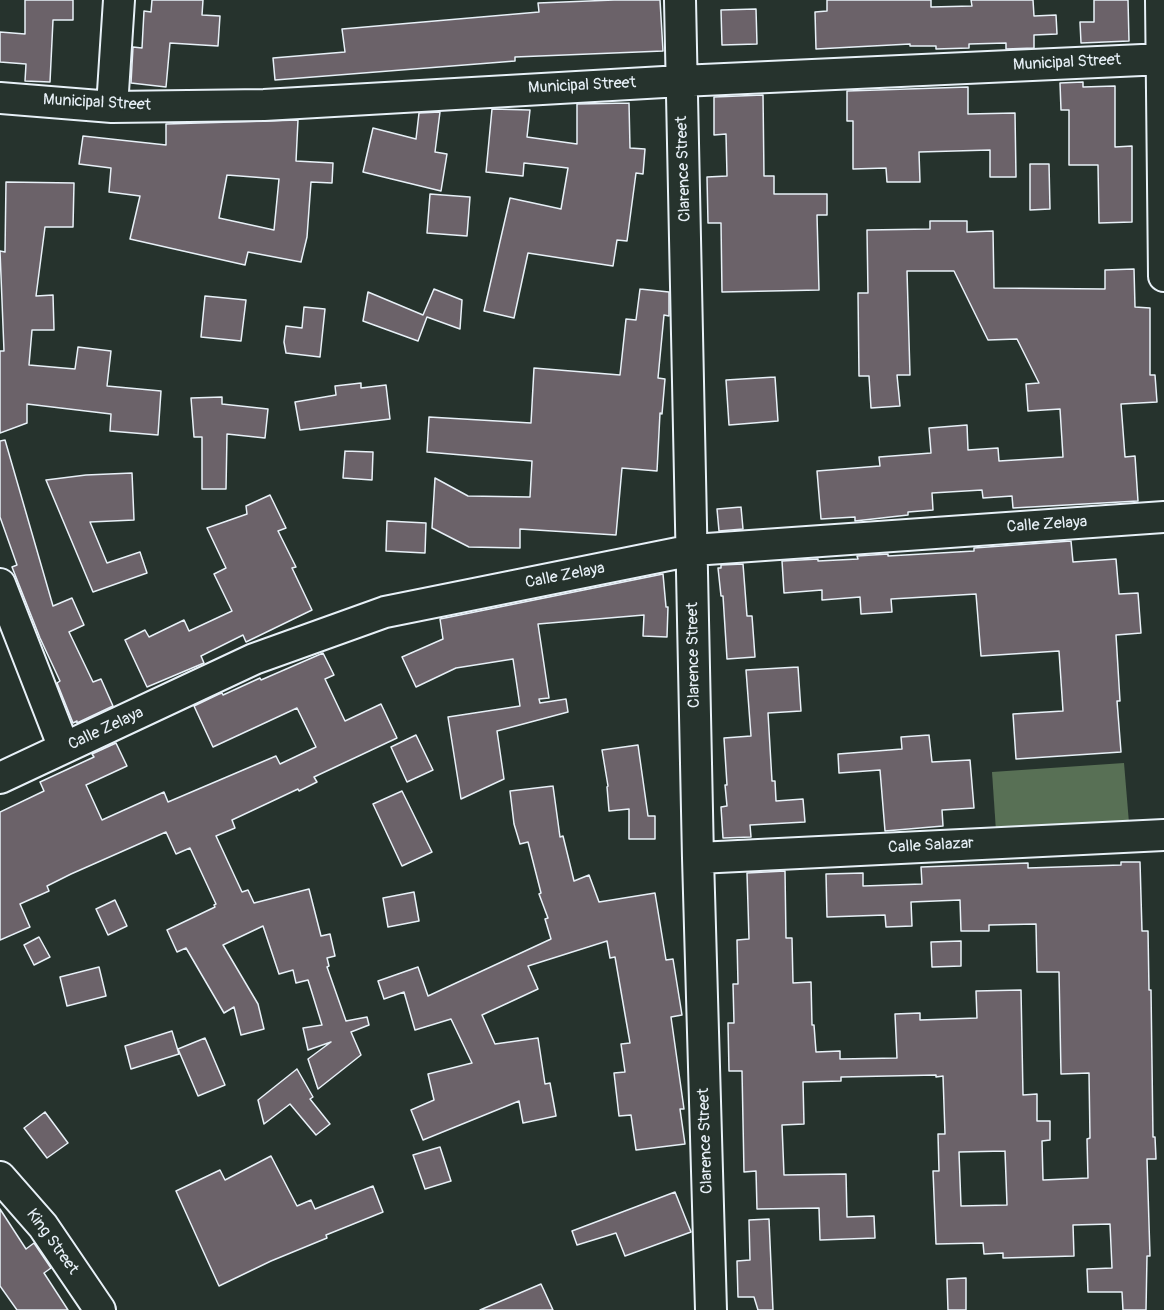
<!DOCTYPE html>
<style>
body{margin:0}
canvas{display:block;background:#26332d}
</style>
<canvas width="1164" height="1310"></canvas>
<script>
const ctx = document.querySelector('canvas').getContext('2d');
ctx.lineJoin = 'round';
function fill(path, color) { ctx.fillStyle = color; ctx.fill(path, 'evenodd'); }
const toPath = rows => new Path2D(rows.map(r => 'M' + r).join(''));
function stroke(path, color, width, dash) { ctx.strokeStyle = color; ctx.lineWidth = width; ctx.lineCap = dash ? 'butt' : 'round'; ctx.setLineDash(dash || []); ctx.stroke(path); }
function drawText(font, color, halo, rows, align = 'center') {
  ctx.font = font + ' Pangolin,sans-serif'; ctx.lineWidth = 4.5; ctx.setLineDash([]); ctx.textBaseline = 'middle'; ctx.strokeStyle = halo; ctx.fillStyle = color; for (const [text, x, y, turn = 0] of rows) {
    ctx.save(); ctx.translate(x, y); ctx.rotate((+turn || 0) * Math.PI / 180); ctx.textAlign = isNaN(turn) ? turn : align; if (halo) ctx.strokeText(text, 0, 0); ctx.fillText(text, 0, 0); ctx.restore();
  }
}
fill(toPath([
 [1124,763,1129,823,996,831,992,772]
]), '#587055');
const building = toPath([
 [25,0,73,0,73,20,53,20,50,82,25,81,26,64,0,62,0,32,25,34,25,0],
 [152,0,203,0,202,15,220,16,218,46,170,43,166,87,131,83,133,47,142,48,144,11,151,12,152,0],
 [614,0,660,0,663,51,515,57,515,61,275,80,273,58,345,52,342,29,539,12,538,3,614,0],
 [827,0,931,0,931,7,972,6,971,0,1033,0,1034,16,1056,15,1057,34,1034,35,1034,48,1006,49,1006,43,969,44,969,48,936,49,936,46,910,46,910,44,816,49,815,12,827,11,827,0],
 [1094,0,1128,0,1129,41,1081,43,1080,22,1094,22,1094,0],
 [756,9,757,44,722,45,721,10,756,9],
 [1083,82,1083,87,1115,86,1115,147,1132,146,1132,222,1099,223,1098,165,1069,165,1069,110,1061,110,1060,83,1083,82],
 [968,87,968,114,1015,113,1016,177,990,177,990,150,919,152,920,182,887,182,886,168,853,169,853,121,847,121,847,91,968,87],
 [763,95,764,176,774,176,774,194,827,194,827,215,817,215,819,290,722,292,721,223,708,223,707,177,727,176,726,134,714,135,714,97,763,95],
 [629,103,630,148,645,149,643,174,636,173,627,241,617,240,613,266,528,253,514,318,484,311,510,198,561,209,568,168,524,163,523,176,486,172,492,109,530,110,527,137,577,144,577,104,629,103],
 [440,112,435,152,447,154,441,191,363,172,373,128,416,139,419,113,440,112],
 [298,120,296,161,333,163,332,183,311,182,307,237,301,262,248,252,245,265,130,239,140,196,109,192,111,168,79,164,83,136,166,145,166,124,298,120],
 [227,175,279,179,274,230,219,218,227,175],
 [1030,164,1049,164,1050,209,1030,210,1030,164],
 [6,182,74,183,73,227,45,227,36,296,53,295,54,330,32,330,29,365,75,369,78,347,111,351,107,386,161,391,158,435,110,431,111,414,27,404,27,423,0,433,0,351,4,351,0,251,5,252,6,182],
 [430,194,470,197,467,236,427,233,430,194],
 [930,221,967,221,967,232,993,231,994,288,1105,289,1105,270,1134,269,1135,307,1150,308,1150,375,1155,375,1157,402,1121,404,1125,457,1135,456,1138,501,1013,508,1012,496,983,498,982,490,932,493,933,510,908,512,908,515,855,521,855,517,821,519,817,471,880,466,879,457,931,453,929,428,967,425,968,450,998,448,999,461,1063,457,1060,409,1028,411,1026,384,1039,383,1017,339,988,340,954,271,907,271,910,375,897,375,900,406,871,408,869,376,859,376,858,293,868,293,867,230,930,229,930,221],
 [434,289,462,300,460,329,427,317,418,341,363,321,368,292,423,315,434,289],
 [640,289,669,292,669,316,664,315,658,378,665,379,662,414,660,413,657,471,622,468,616,535,520,529,520,548,469,547,432,528,435,478,468,496,530,497,532,461,427,452,429,417,531,423,534,368,620,375,626,319,636,320,640,289],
 [205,296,246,300,241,341,201,337,205,296],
 [304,307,325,309,320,357,286,353,284,342,286,326,302,328,304,307],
 [775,377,778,421,729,425,726,380,775,377],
 [361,383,361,388,386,385,390,419,300,430,295,402,336,395,335,386,361,383],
 [222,397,222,404,268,409,265,438,227,434,226,489,202,489,202,437,194,437,191,398,222,397],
 [5,440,53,606,72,598,84,625,69,632,93,682,101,679,113,706,77,723,77,721,73,723,57,683,60,681,40,638,12,567,17,565,0,517,0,441,5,440],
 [345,451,373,452,372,480,343,478,345,451],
 [132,473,134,520,90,522,107,563,140,552,147,573,93,592,46,480,86,475,132,473],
 [270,495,286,528,278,531,296,567,292,568,312,610,246,642,243,635,201,656,204,663,147,687,125,640,145,630,149,637,184,620,189,631,232,611,214,574,226,568,207,528,247,514,246,506,270,495],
 [741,507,743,529,719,531,717,509,741,507],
 [387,521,426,523,425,553,386,551,387,521],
 [1071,541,1073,562,1116,559,1119,594,1138,593,1141,633,1116,635,1120,701,1117,701,1121,752,1016,759,1013,714,1063,711,1059,651,981,656,976,594,891,599,892,612,861,614,860,597,822,600,822,590,784,593,782,561,818,559,818,561,858,559,857,556,888,554,888,556,974,551,974,548,1071,541],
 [743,564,747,616,752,616,755,657,727,659,723,596,721,596,718,568,721,568,721,565,743,564],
 [663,574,666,607,668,607,667,637,643,636,644,615,538,624,549,698,539,699,540,703,566,699,568,712,497,731,504,779,461,799,448,717,520,706,513,659,456,668,416,687,402,657,443,639,440,619,663,574],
 [323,653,334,675,325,679,345,721,381,704,397,738,314,777,317,782,299,791,298,789,232,820,235,828,216,836,242,892,248,890,254,903,309,889,321,936,330,934,335,956,327,958,329,966,327,967,346,1021,367,1017,369,1025,351,1032,361,1055,318,1089,308,1059,331,1042,308,1050,303,1028,322,1025,308,980,296,983,293,970,279,974,263,926,223,945,258,1004,264,1029,241,1035,234,1007,224,1013,186,948,177,952,167,930,215,907,214,905,216,904,190,848,176,854,166,832,71,874,47,886,49,891,20,904,30,927,0,940,0,812,44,791,40,782,94,757,92,754,116,743,127,766,86,785,102,820,164,792,168,802,276,756,280,764,316,747,297,708,213,747,194,706,219,694,222,693,223,695,260,678,261,680,323,653],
 [798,667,801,711,768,713,772,781,775,781,776,801,803,799,805,822,750,825,751,837,723,838,721,807,727,806,725,785,727,785,724,738,751,736,746,670,798,667],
 [416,735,433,770,407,782,391,747,416,735],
 [929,735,932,762,970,760,974,808,942,810,943,826,885,831,880,770,839,773,838,754,902,749,901,737,929,735],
 [638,745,648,816,655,816,655,839,629,839,629,809,609,811,607,787,608,786,602,750,638,745],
 [553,786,560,837,563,836,574,881,589,875,599,902,655,893,666,960,673,959,682,1015,671,1017,684,1109,680,1109,685,1144,636,1150,631,1115,619,1116,614,1073,625,1072,621,1044,630,1043,615,957,610,958,607,941,528,966,538,989,482,1015,495,1044,538,1038,545,1084,550,1083,556,1116,523,1123,519,1101,423,1140,411,1110,434,1100,428,1074,472,1063,451,1019,415,1030,404,992,384,999,378,981,418,967,428,996,551,939,545,919,548,918,539,894,541,893,528,842,520,844,514,824,510,791,553,786],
 [402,791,432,852,402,866,373,804,402,791],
 [1121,862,1140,862,1142,931,1148,931,1149,990,1151,990,1153,1137,1155,1137,1156,1159,1147,1159,1150,1256,1147,1256,1146,1310,1123,1310,1122,1292,1088,1292,1087,1269,1112,1268,1110,1224,1073,1225,1074,1256,1003,1258,1003,1253,984,1254,983,1243,936,1244,933,1171,939,1171,938,1134,945,1134,943,1076,936,1077,936,1075,841,1077,841,1081,803,1082,804,1124,782,1125,784,1175,846,1174,847,1217,874,1216,875,1238,820,1240,819,1208,757,1209,756,1171,744,1172,742,1071,729,1071,728,1023,734,1023,733,984,738,984,737,940,749,939,747,873,785,871,786,938,792,938,793,983,811,982,812,1025,814,1025,816,1052,840,1051,840,1059,897,1058,895,1014,920,1013,920,1020,977,1018,976,991,1021,990,1023,1095,1037,1094,1037,1121,1050,1121,1050,1140,1042,1141,1043,1180,1088,1178,1087,1139,1090,1138,1089,1073,1061,1074,1059,972,1037,972,1036,924,989,925,989,931,961,931,960,900,911,902,912,926,886,927,885,915,827,917,826,874,863,873,863,886,922,884,921,867,1028,863,1028,868,1121,865,1121,862],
 [1005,1151,1007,1205,961,1206,959,1152,1005,1151],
 [414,892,419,921,388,927,383,898,414,892],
 [115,900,127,926,108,935,96,909,115,900],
 [39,937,50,957,34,965,24,945,39,937],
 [961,941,961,966,932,967,931,942,961,941],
 [99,967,106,996,67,1006,60,977,99,967],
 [172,1031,179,1054,131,1069,125,1046,172,1031],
 [205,1038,225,1085,198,1096,178,1049,205,1038],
 [297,1069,313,1097,310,1099,330,1124,316,1135,290,1104,264,1124,258,1100,297,1069],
 [45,1112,68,1143,47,1158,24,1128,45,1112],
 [440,1147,451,1181,425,1189,413,1155,440,1147],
 [271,1156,297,1206,311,1200,315,1209,373,1186,383,1212,326,1235,327,1238,271,1261,219,1286,176,1191,220,1170,225,1180,271,1156],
 [675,1192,691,1232,625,1256,616,1233,577,1245,572,1231,675,1192],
 [0,1209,26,1249,34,1243,51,1268,44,1273,68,1310,17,1310,0,1286,0,1209],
 [769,1219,773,1310,758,1310,754,1297,738,1297,737,1261,750,1260,749,1220,769,1219],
 [966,1278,966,1310,948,1310,947,1279,966,1278],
 [541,1284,553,1310,480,1310,541,1284]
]);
fill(building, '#6b6269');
stroke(building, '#e8f1f8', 1.5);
const minor = toPath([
 [680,0,698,858,711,1310],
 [1161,0,1164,276],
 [0,98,112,107,264,105,681,81,1164,59],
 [112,107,119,0],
 [0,584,64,748],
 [0,778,254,659,385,612,693,550,1164,517],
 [698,858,1164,835],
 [0,1177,43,1226,100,1310]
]);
stroke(minor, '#e8f1f8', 34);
stroke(minor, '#26332d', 30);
drawText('16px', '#e8f1f8', '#26332d', [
 ["Municipal Street",1067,63,-3],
 ["Municipal Street",582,86,-3],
 ["Municipal Street",97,103,3],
 ["Clarence Street",684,169,-92],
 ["Calle Zelaya",1047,525,-4],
 ["Calle Zelaya",565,576,-11],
 ["Clarence Street",694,655,-91],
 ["Calle Zelaya",106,729,-25],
 ["Calle Salazar",931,846,-3],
 ["Clarence Street",706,1141,-92],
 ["King Street",52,1242,54]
]);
</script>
